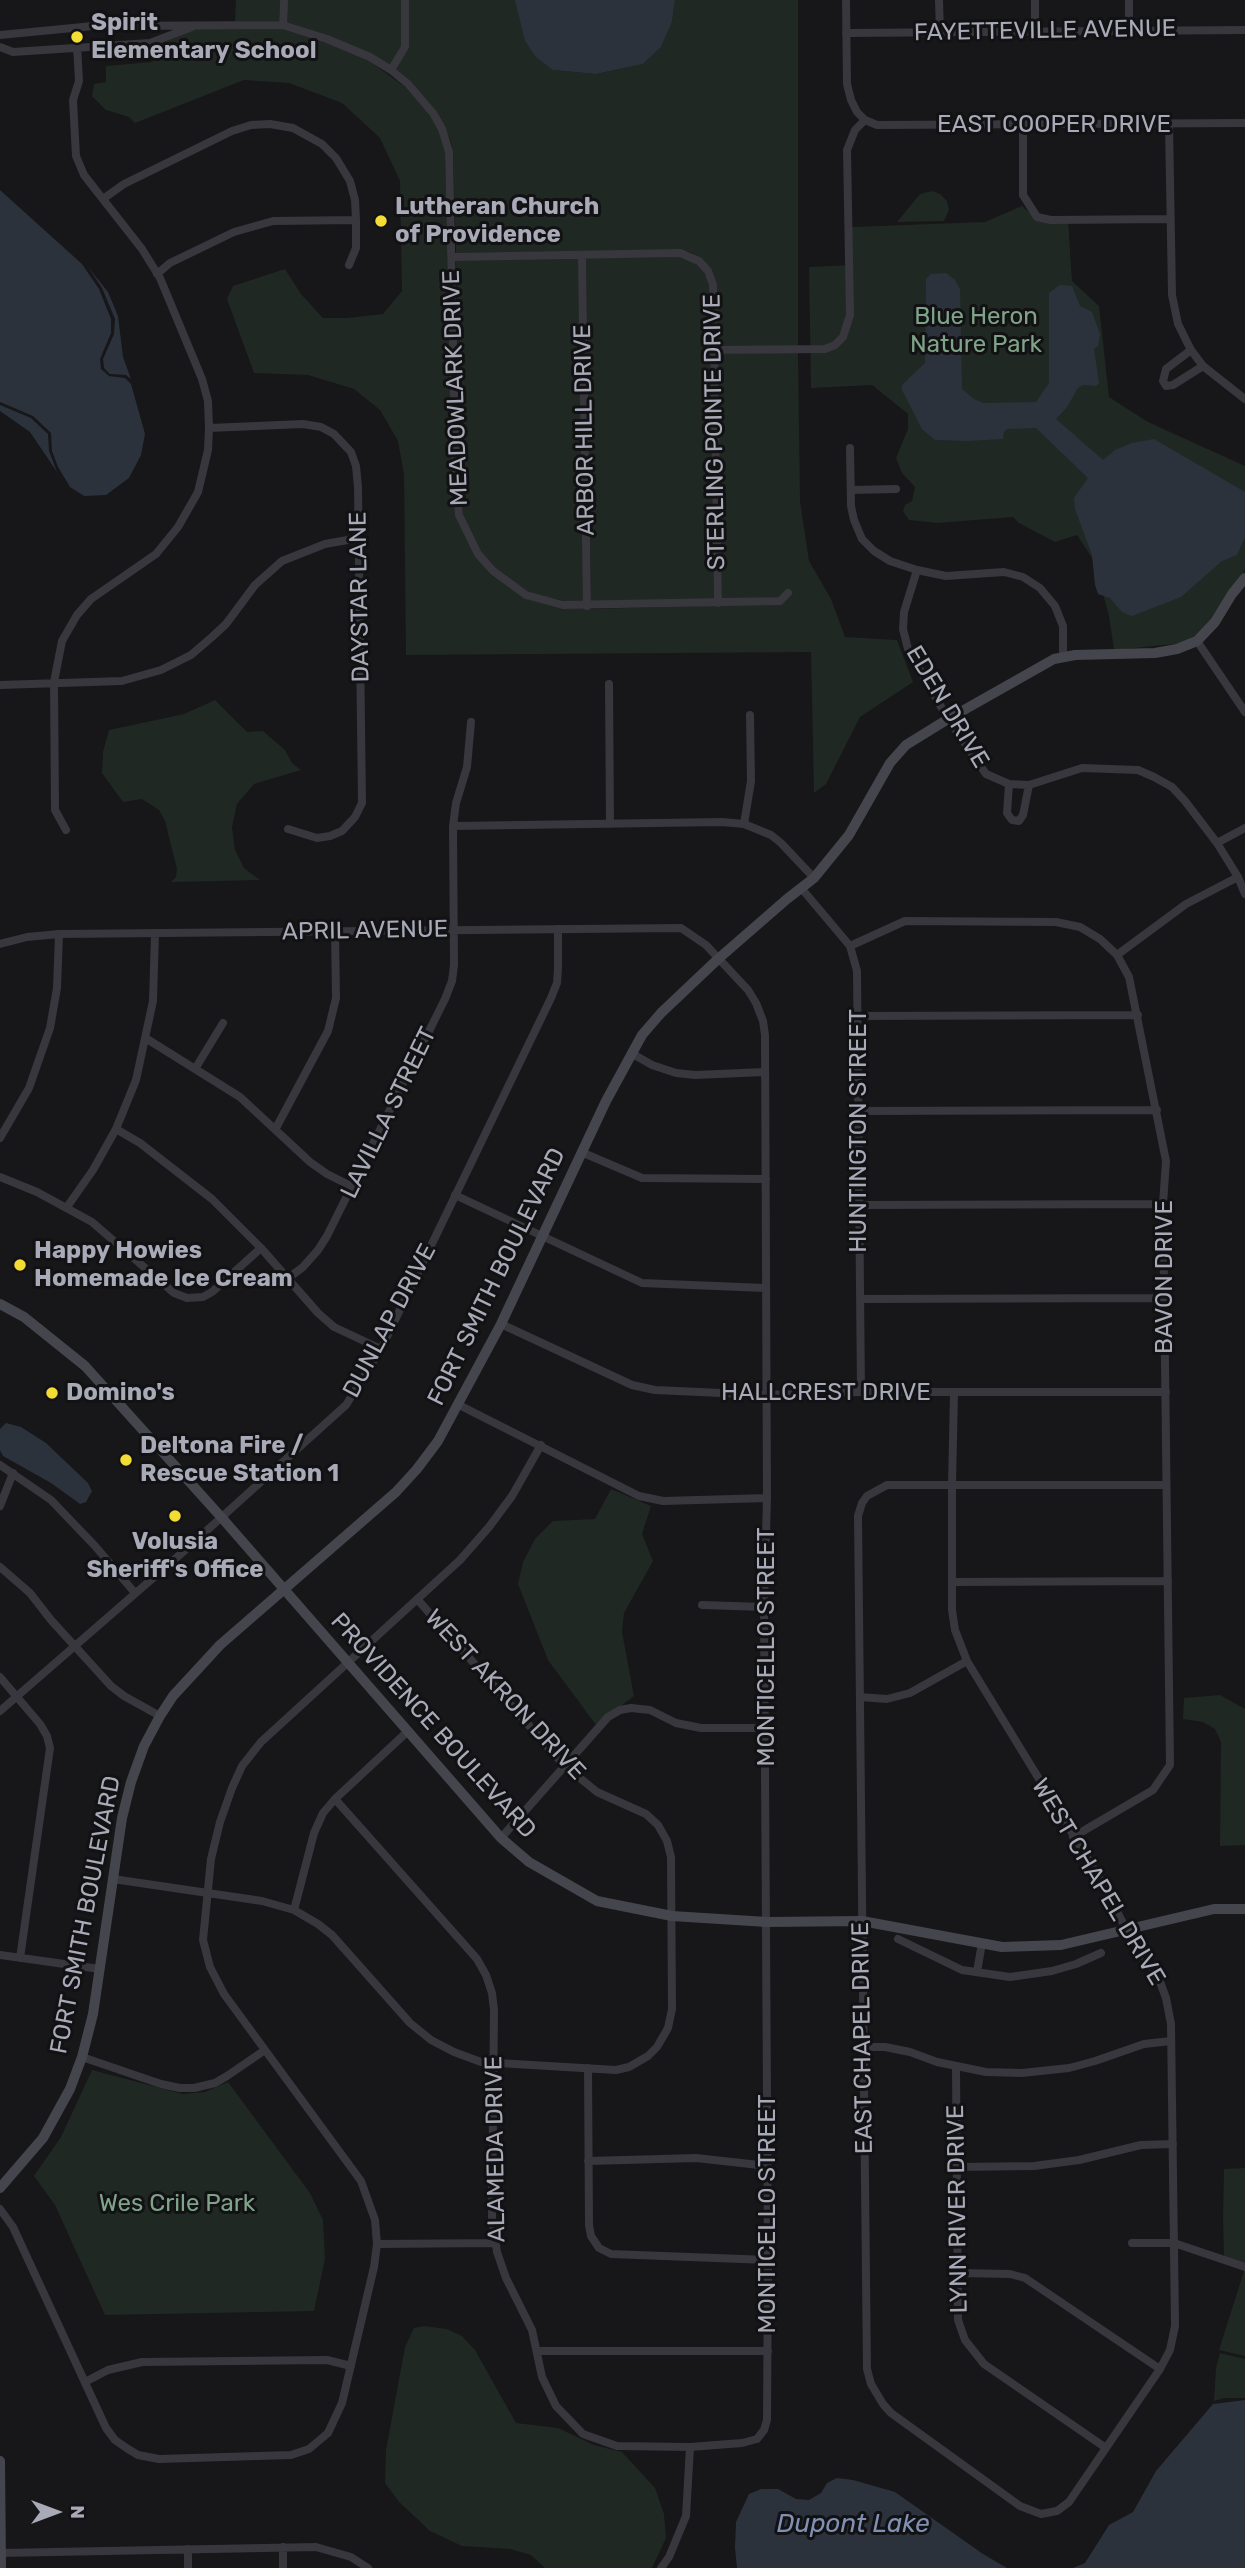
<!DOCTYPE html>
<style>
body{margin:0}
#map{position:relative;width:1245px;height:2568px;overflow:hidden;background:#171618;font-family:Rubik,sans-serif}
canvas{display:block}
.north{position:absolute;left:21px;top:2477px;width:70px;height:70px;-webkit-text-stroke:5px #121113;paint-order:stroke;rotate:90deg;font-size:19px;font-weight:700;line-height:28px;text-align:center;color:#a8aab8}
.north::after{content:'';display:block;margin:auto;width:24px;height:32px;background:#a8aab8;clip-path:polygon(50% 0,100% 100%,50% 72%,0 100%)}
</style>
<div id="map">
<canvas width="1245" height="2568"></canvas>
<div class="north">N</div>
</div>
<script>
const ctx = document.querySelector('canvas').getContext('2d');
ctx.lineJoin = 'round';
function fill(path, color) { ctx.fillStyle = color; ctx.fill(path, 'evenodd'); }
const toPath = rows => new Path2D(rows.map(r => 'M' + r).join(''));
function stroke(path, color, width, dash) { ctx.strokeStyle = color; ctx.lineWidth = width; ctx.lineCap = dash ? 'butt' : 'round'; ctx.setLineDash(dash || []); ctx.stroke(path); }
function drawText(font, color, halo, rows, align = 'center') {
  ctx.font = font + ' Rubik,sans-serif'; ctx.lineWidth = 6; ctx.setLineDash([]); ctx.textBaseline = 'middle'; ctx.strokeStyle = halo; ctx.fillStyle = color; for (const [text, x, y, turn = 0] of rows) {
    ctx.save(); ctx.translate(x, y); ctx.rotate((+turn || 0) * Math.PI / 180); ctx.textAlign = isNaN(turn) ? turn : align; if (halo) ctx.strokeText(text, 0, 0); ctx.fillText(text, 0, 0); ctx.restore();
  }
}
fill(toPath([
 [236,0,280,0,279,21,235,21],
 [287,0,401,0,401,47,390,65,329,36,287,22],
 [408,0,515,0,553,70,596,74,643,64,661,47,672,22,675,0,798,0,798,346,718,347,716,284,702,259,690,252,680,250,456,253,453,152,450,139,436,111,411,82,396,69,409,48],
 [198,28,283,28,310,36,368,60,405,87,430,114,439,130,445,152,452,487,455,515,475,556,490,574,524,598,562,608,591,609,780,604,793,594,788,589,778,597,722,599,718,354,798,352,800,501,809,561,831,599,845,637,897,640,913,682,860,717,826,784,814,793,811,652,406,655,404,475,398,441,380,410,354,389,308,375,254,373,227,299,233,286,285,269,301,294,323,318,347,318,383,314,402,291,400,181,380,138,342,103,289,83,244,80,135,123,129,117,106,110,92,96,94,84,106,82,106,66,151,62,157,58,157,45],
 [932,191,940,194,947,201,949,210,944,221,897,222,920,194],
 [1022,206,1037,219,1068,220,1072,281,1099,306,1109,397,1148,422,1245,466,1245,570,1215,617,1198,634,1184,643,1114,650,1109,616,1094,561,1077,535,1055,542,1019,523,1013,517,937,523,909,520,903,511,905,505,912,501,915,487,902,473,896,458,908,429,908,414,872,385,811,388,809,267,852,265,852,227,985,222],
 [679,257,696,263,704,272,709,285,714,600,591,602,586,258],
 [579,258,584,602,564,601,528,592,496,569,481,552,463,514,460,487,456,260],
 [215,700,247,732,263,731,285,750,292,763,301,770,254,784,237,804,232,827,235,850,244,868,260,880,171,882,176,877,177,869,165,821,159,810,142,799,123,802,102,773,103,752,109,730,184,714],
 [611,1489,651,1506,642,1534,653,1561,624,1613,622,1632,634,1696,596,1725,548,1660,518,1584,523,1562,535,1539,553,1521,595,1519],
 [1220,1695,1245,1709,1245,1845,1220,1846,1221,1742,1215,1729,1203,1722,1183,1719,1184,1698],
 [92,2070,183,2094,205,2092,228,2082,310,2193,323,2220,325,2259,314,2311,105,2315,55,2205,34,2176,61,2137],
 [1245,2168,1245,2264,1224,2257,1223,2218,1224,2169],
 [1244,2271,1245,2271,1245,2356,1219,2350],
 [424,2326,447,2329,462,2336,475,2350,516,2423,558,2428,594,2445,622,2452,655,2488,664,2514,666,2538,653,2566,651,2568,545,2568,531,2555,510,2549,462,2546,430,2531,399,2502,385,2483,386,2450,405,2347,414,2328],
 [1220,2353,1245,2359,1245,2398,1225,2398,1214,2401,1216,2368]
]), '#202823');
fill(toPath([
 [515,0,675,0,672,22,661,47,643,64,596,74,553,70,536,57,525,41],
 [0,190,82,264,99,289,111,319,111,333,100,359,101,369,109,376,125,378,131,384,145,434,141,455,129,478,106,495,84,496,70,487,58,467,52,451,51,433,33,416,0,402],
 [88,267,108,292,118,316,123,357,131,379,126,375,110,374,104,368,103,359,114,334,115,319,102,288],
 [946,273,955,280,960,289,962,389,974,399,983,403,1036,402,1049,383,1049,293,1060,285,1072,286,1080,306,1092,312,1100,334,1098,346,1094,349,1099,383,1096,386,1083,385,1078,388,1067,407,1056,419,1103,460,1115,450,1132,443,1154,439,1245,492,1245,537,1237,555,1222,561,1181,597,1132,616,1122,612,1110,598,1098,594,1095,585,1092,555,1075,509,1074,498,1088,478,1036,428,1007,429,1004,432,1003,439,967,441,935,440,922,429,902,390,902,385,925,363,926,279,931,274],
 [0,405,31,418,48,434,49,451,57,472,30,432,0,411],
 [6,1423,21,1427,46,1443,88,1483,92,1491,86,1502,80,1504,51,1483,3,1456,0,1450,0,1429],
 [1245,2400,1245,2568,1073,2568,1085,2563,1109,2525,1133,2512,1156,2471,1213,2404],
 [837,2478,853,2480,895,2492,983,2554,1007,2568,737,2568,735,2548,736,2522,749,2494,761,2489,778,2489,796,2499,809,2500,821,2493,827,2483]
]), '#2c323c');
stroke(toPath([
 [846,0,847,84,851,100,857,112,865,120,877,125,1245,123],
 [939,0,940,32],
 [1035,0,1035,31],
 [1129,0,1129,30],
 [283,25,284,0],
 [846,33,1245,30],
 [0,35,93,26,283,25,327,39,370,57,391,70,408,84,433,113,442,129,449,152,456,487,459,515,478,554,493,571,526,595,563,605,780,601,788,593],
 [0,47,13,52,150,43,192,27],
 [391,70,405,47,405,0],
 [1169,124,1172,295,1178,324,1191,350,1203,366,1245,399],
 [1023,125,1023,195,1037,217,1051,220,1169,219],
 [103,199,124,184,232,131,251,125,270,124,293,128,322,144,336,158,350,181,355,200,356,220,356,248,349,265],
 [582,255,587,606],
 [452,257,680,253,699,261,708,271,713,285,718,603],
 [157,274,170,263,234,232,273,221,356,220],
 [714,350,825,349,835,345,843,337,850,315,847,150,855,130,865,120],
 [1191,350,1166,369,1163,381,1166,386,1173,385,1203,366],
 [209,428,303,424,321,427,334,434,351,452,356,466,358,487,362,803,355,817,342,831,330,836,317,838,288,829],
 [850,448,851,506,854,520,862,539,874,551,890,561,917,570,946,576,1004,572,1023,577,1040,588,1055,606,1063,626,1063,657],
 [851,490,896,489],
 [917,570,904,612,903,629,908,649,948,719,986,774,1009,784,1029,785,1082,768,1138,770,1154,777,1172,787,1185,801,1217,843,1238,877,1245,894],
 [1197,641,1245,712],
 [609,684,610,824],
 [0,685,122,681,161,670,191,655,212,637,226,624,255,585,282,561,325,544,359,538],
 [1009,784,1007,813,1012,820,1019,821,1023,815,1029,785],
 [744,824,751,781,750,715],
 [453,826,722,822,744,824,771,835,781,843,814,878],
 [66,830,55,810,54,682,62,641,77,615,91,599,156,554,178,527,198,492,208,450,209,428,208,401,202,379,160,278,142,249,84,175,76,156,73,100,79,81,76,28],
 [1217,843,1245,828],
 [802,889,850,946,857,971,861,1392],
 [0,944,27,937,59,934,681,928,706,945,748,990,756,1003,763,1021,765,1035,767,1498,764,1607,768,2260,767,2420,764,2430,757,2439,742,2443,690,2447,617,2446,583,2434,556,2406,542,2377,532,2330,506,2278,497,2252,492,2218,494,2010,492,1993,486,1975,477,1959,335,1799],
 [850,946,905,921,1056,922,1080,927,1100,939,1117,955,1129,977,1166,1161,1163,1204,1170,1765,1153,1790,1073,1837],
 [1117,955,1186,904,1238,877],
 [859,1016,1138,1015],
 [147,1039,240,1097,310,1162,327,1174,353,1187],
 [631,1053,652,1065,676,1073,695,1075,765,1072],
 [195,1069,223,1023],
 [860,1111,1157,1110],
 [276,1128,328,1031,336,998,335,931],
 [116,1129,140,1143,212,1199,261,1248,318,1313,334,1327,381,1349],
 [0,1138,29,1088,50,1028,57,988,59,934],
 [581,1152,642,1178,766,1179],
 [0,1177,37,1192,92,1222,174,1293,187,1298,203,1297,212,1292,261,1248],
 [455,1195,642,1283,765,1288],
 [860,1205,1163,1204],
 [67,1207,93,1170,116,1129,136,1080,153,1001,155,933],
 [287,1279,303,1267,318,1250,327,1236,445,999,452,981,454,965,453,826,456,803,467,767,471,722],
 [860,1299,1164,1298],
 [501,1324,632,1385,655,1390,765,1395,861,1392,1166,1392],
 [954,1393,952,1485,952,1610,955,1630,967,1661,1102,1882,1127,1931,1159,1979,1166,1998,1171,2024,1175,2326,1170,2350,1160,2369,1069,2502,1057,2511,1041,2514,1020,2506,891,2413,883,2404,871,2384,867,2369,858,1516,862,1503,867,1496,887,1485,1166,1485],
 [459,1405,639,1496,663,1501,767,1498],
 [0,1465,51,1500,95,1546,135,1593],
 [0,1506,13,1473],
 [0,1567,30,1593,51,1620,111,1686,124,1696,160,1716],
 [952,1582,1168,1581],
 [702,1605,764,1607],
 [0,1677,40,1724,47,1736,50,1748,20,1958],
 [860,1697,887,1699,910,1693,967,1661],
 [0,1711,183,1552,346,1405,381,1349,551,998,557,983,558,968,558,929],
 [501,1838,608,1717,620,1710,631,1708,650,1710,676,1723,701,1728,767,1728],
 [113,1879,262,1901,294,1910,318,1924,332,1935,410,2023,431,2040,454,2052,481,2062,616,2070,629,2067,648,2056,657,2047,668,2028,672,2009,671,1857,667,1841,658,1825,646,1814,597,1792,564,1765,417,1599],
 [294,1910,314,1833,323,1813,335,1799,407,1732],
 [898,1939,962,1970,1010,1977,1052,1971,1076,1964,1101,1953],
 [0,1955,100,1969],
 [977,1972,982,1943],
 [863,2047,885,2047,910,2052,937,2062,986,2072,1022,2073,1069,2068,1095,2061,1144,2044,1171,2041],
 [82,2057,161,2084,180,2088,194,2088,215,2083,227,2076,265,2050],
 [956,2067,958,2320,965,2340,984,2364,1106,2448],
 [588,2068,589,2225,591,2236,599,2248,611,2254,768,2260],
 [588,2161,696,2158,768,2166],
 [957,2167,1034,2166,1079,2160,1141,2145,1173,2144],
 [0,2209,13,2227,106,2428,115,2440,128,2449,138,2455,159,2459,291,2455,309,2449,328,2433,342,2403,374,2267,377,2244,375,2220,361,2181,224,1994,210,1967,203,1940,211,1859,220,1822,232,1788,242,1766,261,1742,460,1560,489,1527,512,1496,541,1445],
 [1132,2243,1174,2243,1245,2267],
 [377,2244,495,2243],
 [958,2273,1010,2274,1025,2278,1160,2369],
 [538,2351,768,2351],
 [85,2382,108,2370,142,2362,327,2360,351,2366],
 [283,2547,283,2568],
 [188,2549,188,2568],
 [0,2553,316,2547,351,2557,368,2568],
 [661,2568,669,2557,686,2516,690,2447]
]), '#38373d', 8);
stroke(toPath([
 [0,1304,24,1317,85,1366,222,1518,501,1838,529,1862,597,1901,672,1916,767,1922,862,1921,1002,1947,1061,1945,1214,1909,1245,1909],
 [0,2188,43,2138,70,2089,82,2057,93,2014,122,1818,131,1782,144,1746,160,1716,173,1696,220,1645,396,1492,417,1469,438,1441,501,1324,606,1101,642,1035,661,1013,718,959,787,899,814,878,849,835,890,763,906,745,948,719,1054,659,1075,655,1155,653,1177,649,1197,641,1215,622,1232,594,1245,578],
 [0,2461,1,2568]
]), '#45464d', 10);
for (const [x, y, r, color] of [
 [77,37,7,"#f3dc34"],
 [381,221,7,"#f3dc34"],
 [20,1265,7,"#f3dc34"],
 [52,1393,7,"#f3dc34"],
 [126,1460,7,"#f3dc34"],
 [175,1516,7,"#f3dc34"]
]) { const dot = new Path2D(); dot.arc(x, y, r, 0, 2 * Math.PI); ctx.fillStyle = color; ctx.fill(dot); stroke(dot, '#121113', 2.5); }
drawText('bold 24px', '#a8aab8', '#121113', [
 ["Spirit",91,23],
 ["Elementary School",91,51],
 ["Lutheran Church",395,207],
 ["of Providence",395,235],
 ["Happy Howies",34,1251],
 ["Homemade Ice Cream",34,1279],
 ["Domino's",66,1393],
 ["Deltona Fire /",140,1446],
 ["Rescue Station 1",140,1474],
 ["Volusia",175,1542,"center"],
 ["Sheriff's Office",175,1570,"center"]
], 'left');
drawText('24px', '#a8aab8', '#121113', [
 ["FAYETTEVILLE AVENUE",1045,31,-1],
 ["EAST COOPER DRIVE",1054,125],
 ["MEADOWLARK DRIVE",456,388,-92],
 ["ARBOR HILL DRIVE",585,430,-91],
 ["STERLING POINTE DRIVE",715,432,-91],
 ["DAYSTAR LANE",360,597,-91],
 ["EDEN DRIVE",947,707,59],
 ["APRIL AVENUE",365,931,-1],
 ["LAVILLA STREET",389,1113,-64],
 ["HUNTINGTON STREET",859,1131,-90],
 ["FORT SMITH BOULEVARD",497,1277,-64],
 ["BAVON DRIVE",1165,1277,-90],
 ["DUNLAP DRIVE",390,1321,-62],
 ["HALLCREST DRIVE",826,1393],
 ["MONTICELLO STREET",767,1647,-90],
 ["WEST AKRON DRIVE",505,1695,47],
 ["PROVIDENCE BOULEVARD",433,1726,48],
 ["WEST CHAPEL DRIVE",1098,1882,59],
 ["FORT SMITH BOULEVARD",86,1915,-79],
 ["EAST CHAPEL DRIVE",863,2038,-91],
 ["ALAMEDA DRIVE",496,2149,-91],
 ["LYNN RIVER DRIVE",958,2209,-91],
 ["MONTICELLO STREET",768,2214,-90]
]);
drawText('24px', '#7fa389', '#121113', [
 ["Blue Heron",976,317],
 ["Nature Park",976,345],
 ["Wes Crile Park",177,2204]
]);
drawText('italic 26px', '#7f90b3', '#121113', [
 ["Dupont Lake",853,2524]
]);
</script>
